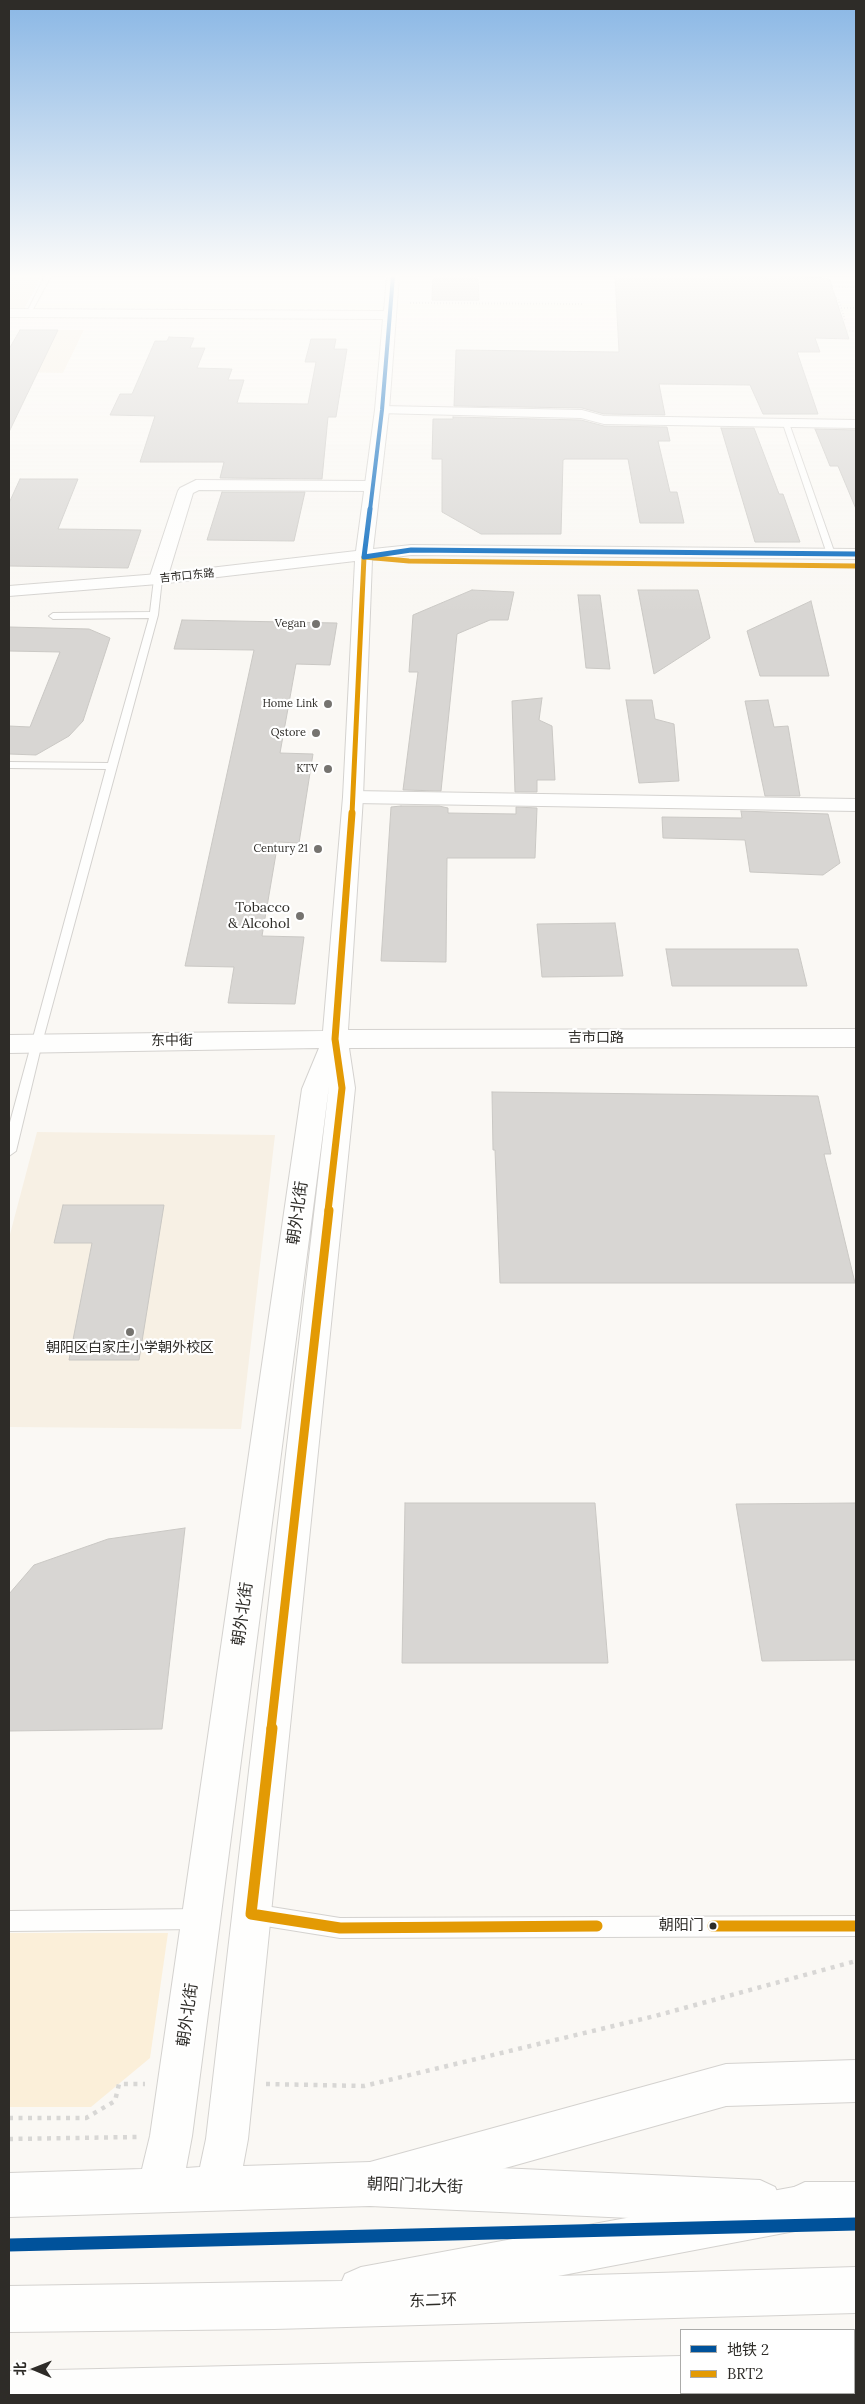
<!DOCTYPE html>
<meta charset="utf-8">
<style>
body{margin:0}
#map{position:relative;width:865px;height:2404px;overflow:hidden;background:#faf8f4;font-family:Lora,"Noto Sans SC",serif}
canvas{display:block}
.frame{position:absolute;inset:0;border:10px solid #2e2c28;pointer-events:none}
.legend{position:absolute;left:680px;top:2329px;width:175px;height:65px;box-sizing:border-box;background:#fff;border:1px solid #ababa9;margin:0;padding:6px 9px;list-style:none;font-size:15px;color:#2e2c28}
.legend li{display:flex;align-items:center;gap:10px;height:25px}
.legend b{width:25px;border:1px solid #ababa9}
.north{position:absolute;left:10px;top:2344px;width:50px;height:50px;-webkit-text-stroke:4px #fff;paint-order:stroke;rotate:271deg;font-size:14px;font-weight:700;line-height:20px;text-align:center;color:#2e2c28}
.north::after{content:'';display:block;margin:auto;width:18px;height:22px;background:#2e2c28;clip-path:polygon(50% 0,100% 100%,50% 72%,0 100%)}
</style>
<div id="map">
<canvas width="865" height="2404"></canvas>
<div class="frame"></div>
<ul class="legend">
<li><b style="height:6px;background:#00529b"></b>地铁 2</li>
<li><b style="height:6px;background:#e39a04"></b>BRT2</li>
</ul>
<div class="north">北</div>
</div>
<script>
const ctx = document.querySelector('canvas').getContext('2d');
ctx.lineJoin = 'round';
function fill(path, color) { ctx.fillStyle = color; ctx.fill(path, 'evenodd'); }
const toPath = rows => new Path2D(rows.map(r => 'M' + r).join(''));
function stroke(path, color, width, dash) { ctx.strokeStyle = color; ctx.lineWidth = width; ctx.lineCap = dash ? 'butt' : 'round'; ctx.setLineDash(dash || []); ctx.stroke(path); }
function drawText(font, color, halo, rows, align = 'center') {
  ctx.font = font + ' Lora,"Noto Sans SC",serif'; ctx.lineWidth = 4.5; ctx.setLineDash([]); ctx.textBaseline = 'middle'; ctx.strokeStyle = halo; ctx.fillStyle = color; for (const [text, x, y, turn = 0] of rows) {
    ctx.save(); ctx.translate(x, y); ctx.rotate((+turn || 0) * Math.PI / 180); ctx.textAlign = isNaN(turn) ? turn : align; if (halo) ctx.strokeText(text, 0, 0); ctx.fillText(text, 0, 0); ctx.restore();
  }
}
fill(toPath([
 [9,276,42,276,24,309,9,309],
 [20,330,84,330,63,373,9,372,9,349],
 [37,1132,275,1135,241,1429,9,1427,9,1238]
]), '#f7f0e4');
fill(toPath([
 [9,1933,168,1933,150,2058,91,2107,9,2107]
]), '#fbefd9');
const building = toPath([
 [433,276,478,276,479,300,432,300,433,276],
 [615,276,829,278,849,339,815,338,820,352,797,352,818,414,763,414,750,385,659,384,665,415,604,414,582,408,454,406,456,350,619,352,615,276],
 [20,330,58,330,9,432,9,349,20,330],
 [169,337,194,338,190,348,205,348,197,368,232,369,228,380,244,380,237,403,308,404,316,362,305,362,311,339,336,339,334,349,347,349,336,417,328,417,322,479,220,478,224,462,140,462,155,416,110,415,120,394,132,394,155,341,167,341,169,337],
 [453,417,581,420,604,426,667,427,670,441,658,441,670,492,677,492,684,523,640,523,628,459,565,459,563,460,561,534,481,534,442,512,442,459,432,459,433,419,453,419,453,417],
 [721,428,754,428,779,494,783,494,800,542,755,542,721,428],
 [815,429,856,430,856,509,838,466,830,466,815,429],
 [20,479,78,479,58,529,141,530,128,568,9,566,9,503,20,479],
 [222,492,305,492,294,541,207,540,222,492],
 [472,590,514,592,508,620,490,620,457,634,441,791,403,790,418,672,409,672,413,615,472,590],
 [638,590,698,590,710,638,654,674,638,590],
 [578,595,600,595,610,669,586,668,578,595],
 [811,601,829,676,760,676,747,631,811,601],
 [182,620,337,623,330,665,296,664,280,753,313,754,299,843,278,842,262,936,304,937,295,1004,228,1003,234,967,185,966,254,650,174,649,182,620],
 [9,627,89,629,110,638,83,721,69,736,36,755,9,754,9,726,30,727,60,652,9,651,9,627],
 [542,698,539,720,552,726,555,780,537,780,537,792,515,792,512,701,542,698],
 [626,700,652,700,655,719,674,724,679,781,639,783,626,700],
 [768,700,774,727,788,726,800,796,765,796,745,701,768,700],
 [401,806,439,806,448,808,448,813,516,814,516,807,537,808,535,858,447,858,446,962,381,961,391,807,401,806],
 [741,811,828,814,840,863,823,875,750,872,745,840,663,838,662,817,742,818,741,811],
 [615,923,623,976,542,977,537,924,615,923],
 [666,949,798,949,807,986,672,986,666,949],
 [492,1092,818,1096,831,1154,824,1154,855,1283,500,1283,495,1150,493,1150,492,1092],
 [63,1205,164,1205,139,1360,69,1360,92,1243,54,1243,63,1205],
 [405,1503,595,1503,608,1663,402,1663,405,1503],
 [856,1503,856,1660,762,1661,736,1504,856,1503],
 [185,1528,162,1729,9,1731,9,1594,34,1565,108,1539,185,1528]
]);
fill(building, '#d8d6d3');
stroke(building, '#cac8c4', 1);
const lane = toPath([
 [45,276,51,276,31,313,26,314,45,276],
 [782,421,789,423,835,554,834,556,827,554,782,421],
 [158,576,162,579,158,615,42,1043,16,1151,9,1156,9,1126,106,769,9,768,9,762,108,763,149,618,53,619,49,616,53,613,150,612,154,579,158,576],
 [253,1904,340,1918,856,1916,856,1936,340,1938,253,1924,246,1921,243,1914,246,1907,253,1904],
 [200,1909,207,1912,210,1919,207,1926,200,1929,9,1931,9,1911,200,1909]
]);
const street = toPath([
 [382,406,582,410,604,416,856,420,856,428,604,424,581,418,377,413,375,410,382,406],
 [196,480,372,481,378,483,380,486,378,489,372,491,199,490,193,493,167,579,164,583,158,584,152,583,149,579,178,491,180,488,196,480],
 [353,791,856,799,856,811,353,803,346,801,343,797,346,793,353,791]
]);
const secondary = toPath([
 [387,276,399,276,389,410,373,549,411,545,856,549,856,559,411,555,372,560,363,797,348,1030,856,1029,856,1047,349,1048,355,1088,248,2139,243,2166,370,2162,760,2180,775,2187,782,2202,775,2217,760,2224,370,2206,9,2217,9,2173,142,2169,150,2136,302,1089,319,1048,9,1053,9,1035,323,1031,343,797,355,561,158,584,9,596,9,586,158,574,356,551,375,410,383,319,9,317,9,309,384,311,387,276],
 [329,1086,206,2139,200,2167,186,2168,192,2136,329,1086],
 [805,2182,856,2182,856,2226,805,2226,790,2219,783,2204,790,2189,805,2182]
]);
const primary = toPath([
 [856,2060,856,2102,726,2106,370,2206,355,2199,348,2184,355,2169,370,2162,726,2064,856,2060]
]);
const highway = toPath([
 [821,2182,836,2189,843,2204,836,2219,821,2226,558,2276,856,2267,856,2313,274,2329,9,2332,9,2286,342,2281,345,2274,361,2267,821,2182],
 [854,2353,856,2353,856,2395,844,2395,838,2393,854,2393,854,2353],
 [681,2356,681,2393,699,2393,698,2395,9,2395,9,2371,681,2356]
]);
stroke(lane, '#d4d2cf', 2);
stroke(street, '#d4d2cf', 2);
stroke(secondary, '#d4d2cf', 2);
stroke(primary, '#d4d2cf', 2);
stroke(highway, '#d4d2cf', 2);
stroke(toPath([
 [785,296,838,298,845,320,792,318,795,329,856,331],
 [785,297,782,285,856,287],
 [410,303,582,304],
 [841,308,856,308]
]), '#d8d7d5', 2, [1, 2]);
stroke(toPath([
 [266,2084,364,2086,655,2016,856,1961],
 [9,2118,86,2118,115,2101,119,2084,145,2084],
 [9,2139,137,2137]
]), '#d8d7d5', 4.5, [4, 5.5]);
fill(lane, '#fefefd');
fill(street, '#fefefd');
fill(secondary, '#fefefd');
fill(primary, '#fefefd');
fill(highway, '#fefefd');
stroke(toPath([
 [352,814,364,557,409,561,856,566]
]), '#e39a04', 5);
stroke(toPath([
 [328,1211,342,1088,335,1039,352,813]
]), '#e39a04', 7);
stroke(toPath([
 [271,1729,329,1210]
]), '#e39a04', 9);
stroke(toPath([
 [272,1728,251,1914,340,1928,597,1926],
 [713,1926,856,1926]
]), '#e39a04', 11);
stroke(toPath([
 [370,510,382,410,393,276]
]), '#0065bd', 4);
stroke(toPath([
 [370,509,364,557,411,550,856,554]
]), '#0065bd', 5);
stroke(toPath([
 [9,2245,856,2224]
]), '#00529b', 13);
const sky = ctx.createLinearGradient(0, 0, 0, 613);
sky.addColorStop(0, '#8ab7e5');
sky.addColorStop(0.45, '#fdfcfa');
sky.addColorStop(1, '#fdfcfa00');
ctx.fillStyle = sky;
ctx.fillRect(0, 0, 865, 613);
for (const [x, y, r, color] of [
 [316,624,5,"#75736f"],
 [328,704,5,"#75736f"],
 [316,733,5,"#75736f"],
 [328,769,5,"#75736f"],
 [318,849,5,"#75736f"],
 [300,916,5,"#75736f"],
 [130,1332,5,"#75736f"],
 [713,1926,4.5,"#2e2c28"]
]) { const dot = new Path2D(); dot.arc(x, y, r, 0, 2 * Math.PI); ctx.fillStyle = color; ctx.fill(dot); stroke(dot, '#fff', 2); }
drawText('11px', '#2e2c28', '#fff', [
 ["吉市口东路",187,576,-6]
]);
drawText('11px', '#2e2c28', '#fff', [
 ["Vegan",306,624],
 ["Home Link",318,704],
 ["Qstore",306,733],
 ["KTV",318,769],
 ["Century 21",308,849]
], 'right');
drawText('14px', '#2e2c28', '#fff', [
 ["Tobacco",290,908],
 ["& Alcohol",290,924],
 ["朝阳区白家庄小学朝外校区",130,1348,"center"]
], 'right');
drawText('14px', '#2e2c28', '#fff', [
 ["吉市口路",596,1038],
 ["东中街",172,1041,-1]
]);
drawText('15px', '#2e2c28', '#fff', [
 ["朝阳门",704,1926]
], 'right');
drawText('16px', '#2e2c28', '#fff', [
 ["朝外北街",298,1213,-82],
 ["朝外北街",243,1614,-82],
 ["朝外北街",188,2015,-82],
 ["朝阳门北大街",415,2186,2],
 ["东二环",433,2301,-2]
]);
</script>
